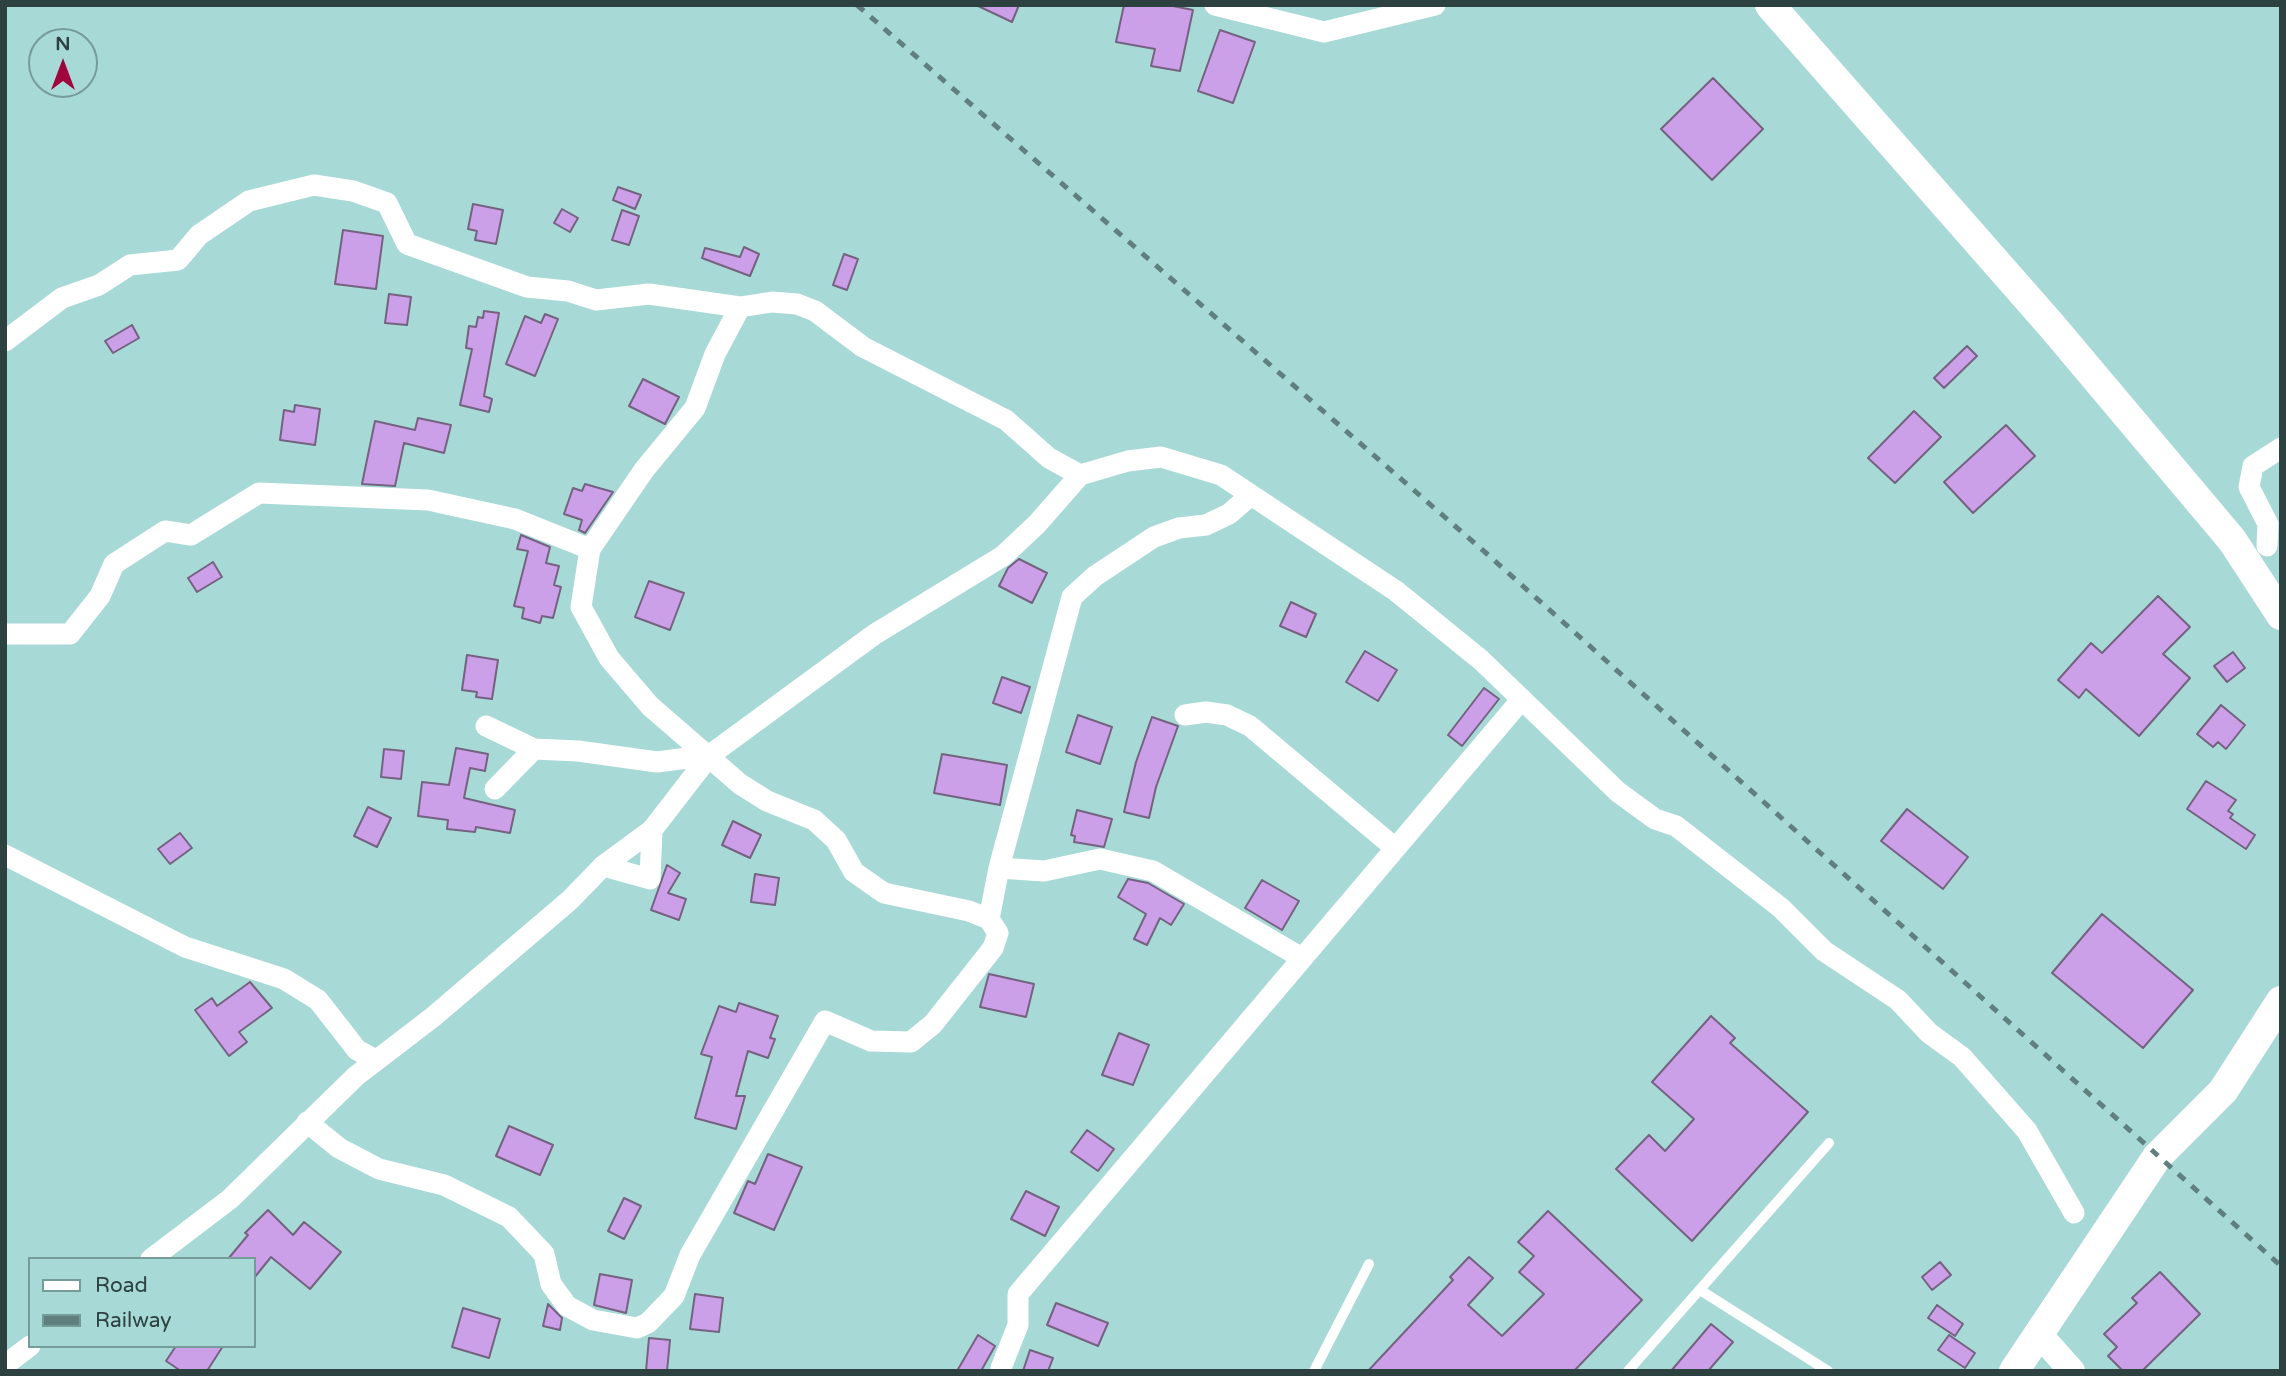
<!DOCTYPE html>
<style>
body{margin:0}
#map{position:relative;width:2286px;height:1376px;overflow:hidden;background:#a7d9d6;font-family:"Varela Round",sans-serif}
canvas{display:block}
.frame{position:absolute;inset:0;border:7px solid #2c4140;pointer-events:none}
.legend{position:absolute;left:28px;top:1257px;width:228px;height:91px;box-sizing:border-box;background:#a7d9d6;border:2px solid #769c9a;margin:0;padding:9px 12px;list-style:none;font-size:21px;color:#2c4140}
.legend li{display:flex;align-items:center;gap:14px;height:35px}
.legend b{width:35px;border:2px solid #769c9a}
.north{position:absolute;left:28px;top:28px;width:70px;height:70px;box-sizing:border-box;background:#a7d9d6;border:2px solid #769c9a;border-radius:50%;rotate:0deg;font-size:19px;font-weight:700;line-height:28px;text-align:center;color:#2c4140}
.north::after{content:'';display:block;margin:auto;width:24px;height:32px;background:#a1033c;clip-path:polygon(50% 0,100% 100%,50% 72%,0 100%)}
</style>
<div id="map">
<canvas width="2286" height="1376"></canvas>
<div class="frame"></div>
<ul class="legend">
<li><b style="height:9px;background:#fff"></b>Road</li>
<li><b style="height:9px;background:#5f807f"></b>Railway</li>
</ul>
<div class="north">N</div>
</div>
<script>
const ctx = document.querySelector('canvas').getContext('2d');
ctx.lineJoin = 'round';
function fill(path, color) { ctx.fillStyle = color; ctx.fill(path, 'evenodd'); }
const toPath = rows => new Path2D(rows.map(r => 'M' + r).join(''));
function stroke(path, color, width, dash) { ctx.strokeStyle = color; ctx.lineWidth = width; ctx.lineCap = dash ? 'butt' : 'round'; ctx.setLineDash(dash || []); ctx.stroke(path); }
const building = toPath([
 [976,5,1019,5,1012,22,976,5],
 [1124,5,1168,5,1193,10,1180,71,1151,66,1155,49,1116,42,1124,5],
 [1220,30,1255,42,1233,103,1198,91,1220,30],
 [1713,78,1763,129,1712,180,1661,129,1713,78],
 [618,187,641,195,635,209,613,200,618,187],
 [473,204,503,210,496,244,475,240,477,231,468,229,473,204],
 [562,209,578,218,570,232,554,223,562,209],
 [622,210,639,216,629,245,612,240,622,210],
 [343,230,383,236,376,289,335,284,343,230],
 [744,247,759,254,750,276,702,258,705,248,740,257,744,247],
 [844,254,858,259,847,290,833,285,844,254],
 [389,294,411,297,407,325,385,323,389,294],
 [484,311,499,313,484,396,492,399,489,412,460,405,472,349,466,348,469,326,476,327,478,317,483,318,484,311],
 [545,314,558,319,535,376,506,364,525,316,541,323,545,314],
 [132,325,139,338,113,353,105,341,132,325],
 [1967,346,1977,356,1944,388,1934,378,1967,346],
 [643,379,679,397,665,424,629,406,643,379],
 [295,405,320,409,315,445,280,440,284,410,294,412,295,405],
 [1914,411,1941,437,1895,483,1868,458,1914,411],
 [418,418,451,425,444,453,404,443,395,486,362,484,375,421,415,430,418,418],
 [2006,425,2035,456,1973,513,1944,482,2006,425],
 [585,484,613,492,585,533,579,530,582,520,564,514,573,488,582,491,585,484],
 [521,535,550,547,546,563,559,566,554,585,561,587,553,618,542,616,540,623,522,618,524,608,514,606,528,551,517,549,521,535],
 [1019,559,1047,573,1032,603,999,586,1008,568,1019,559],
 [213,562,222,577,197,592,188,578,213,562],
 [649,581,684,593,670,630,635,617,649,581],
 [2158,596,2190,627,2163,654,2190,678,2139,736,2086,689,2079,698,2058,680,2091,643,2102,653,2158,596],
 [1291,602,1316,614,1306,637,1280,626,1291,602],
 [1365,651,1397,670,1378,701,1346,682,1365,651],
 [2233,652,2245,668,2227,682,2214,666,2233,652],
 [467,655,498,660,492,699,476,697,477,692,462,690,467,655],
 [1002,677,1030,687,1021,713,993,703,1002,677],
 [1484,688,1499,699,1462,746,1448,735,1484,688],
 [2221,705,2245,725,2226,749,2218,742,2213,747,2197,734,2221,705],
 [1078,715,1112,727,1100,764,1066,752,1078,715],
 [1152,717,1178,726,1156,787,1149,818,1124,812,1136,762,1152,717],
 [456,748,488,754,485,771,470,768,464,798,515,810,510,833,476,827,475,832,447,829,448,820,418,816,422,782,449,785,456,748],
 [384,749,404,751,401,779,381,777,384,749],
 [942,754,1007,765,1000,805,934,793,942,754],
 [2206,781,2236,800,2228,811,2233,814,2230,818,2255,835,2246,849,2187,809,2206,781],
 [368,807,391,818,377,847,354,836,368,807],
 [1907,809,1968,857,1943,889,1881,841,1907,809],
 [1077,810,1112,819,1104,847,1074,842,1075,836,1071,835,1077,810],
 [733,821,761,835,750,858,722,845,733,821],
 [180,833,192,848,170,864,158,849,180,833],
 [667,865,680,873,668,893,686,899,679,920,651,910,667,865],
 [755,874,779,878,775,905,751,902,755,874],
 [1128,879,1148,883,1184,904,1171,925,1160,918,1147,945,1134,939,1146,914,1118,897,1128,879],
 [1262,880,1299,901,1282,930,1245,908,1262,880],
 [2102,914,2193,990,2143,1048,2052,973,2102,914],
 [989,974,1034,984,1026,1017,980,1007,989,974],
 [250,982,272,1008,239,1032,247,1042,229,1056,195,1010,212,998,217,1006,250,982],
 [739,1003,778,1016,770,1038,775,1039,768,1058,748,1051,736,1096,745,1096,736,1129,695,1118,712,1057,701,1054,719,1006,736,1012,739,1003],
 [1711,1016,1735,1038,1730,1043,1808,1112,1692,1241,1616,1169,1649,1135,1665,1151,1694,1119,1652,1082,1711,1016],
 [1119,1033,1149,1045,1133,1085,1102,1075,1119,1033],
 [509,1126,553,1145,540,1175,496,1156,509,1126],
 [1087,1130,1114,1149,1098,1171,1071,1152,1087,1130],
 [768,1154,802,1167,774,1230,734,1213,748,1181,755,1184,768,1154],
 [1026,1191,1059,1207,1045,1236,1011,1219,1026,1191],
 [624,1198,641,1206,624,1239,608,1231,624,1198],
 [268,1210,293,1235,304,1222,341,1252,310,1289,271,1257,254,1278,254,1259,228,1259,248,1235,245,1233,268,1210],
 [1548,1211,1642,1300,1574,1371,1368,1371,1453,1280,1450,1277,1469,1257,1493,1278,1468,1305,1502,1336,1544,1294,1519,1272,1534,1256,1518,1242,1548,1211],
 [1940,1262,1951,1275,1932,1290,1922,1277,1940,1262],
 [2160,1272,2200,1314,2142,1371,2123,1371,2108,1356,2117,1347,2104,1334,2137,1303,2132,1298,2160,1272],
 [600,1274,632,1280,626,1313,594,1305,600,1274],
 [695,1294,723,1298,719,1332,690,1329,695,1294],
 [1056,1303,1108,1323,1098,1346,1047,1325,1056,1303],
 [548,1304,562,1318,560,1330,543,1326,548,1304],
 [1937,1305,1963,1324,1955,1336,1928,1318,1937,1305],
 [463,1308,500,1319,489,1358,452,1347,463,1308],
 [1711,1324,1733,1342,1708,1371,1671,1371,1711,1324],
 [978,1335,995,1346,981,1371,957,1371,978,1335],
 [1949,1335,1975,1353,1965,1368,1938,1350,1949,1335],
 [649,1338,670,1340,667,1371,646,1371,649,1338],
 [176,1346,223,1346,207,1371,181,1371,166,1361,176,1346],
 [1030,1350,1053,1358,1048,1371,1023,1371,1030,1350]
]);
fill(building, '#cca0e8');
stroke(building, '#746280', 2);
stroke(toPath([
 [1700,1290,1828,1371],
 [1314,1371,1369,1264],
 [1628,1371,1829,1143]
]), '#fff', 10);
stroke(toPath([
 [1215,5,1324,32,1435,5],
 [5,341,62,298,99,285,130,265,178,260,199,235,249,201,314,185,353,191,387,203,407,244,527,287,568,291,596,300,649,294,740,307,772,302,797,304,815,311,863,347,1006,420,1049,458,1080,475],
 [2267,546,2268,524,2249,487,2253,466,2281,448],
 [5,634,70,634,100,596,114,564,165,531,191,535,259,493,428,500,515,519,590,549],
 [1185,715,1206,712,1227,715,1250,726,1395,848],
 [486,726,534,749],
 [495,789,534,749,578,751,657,762,710,755],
 [5,855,185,947,284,979,318,1000,357,1050,376,1060],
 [603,866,650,879,652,830],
 [999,868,1072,597,1095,576,1154,537,1179,528,1206,525,1229,514,1251,495],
 [989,919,999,868,1044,871,1100,859,1153,871,1302,958],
 [307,1122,339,1148,379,1169,444,1185,509,1217,544,1254,551,1284,567,1306,593,1320,637,1328,648,1323,674,1296,690,1255,825,1021,871,1041,911,1042,933,1024,993,948,998,933,989,919,969,911,884,893,854,872,836,840,814,820,767,801,740,784,650,706,609,658,581,607,590,549,644,470,695,408,715,354,740,307],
 [151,1259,230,1199,356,1076,433,1017,570,900,603,866,652,830,710,755,875,634,1003,556,1037,524,1080,475,1128,461,1161,457,1221,475,1396,591,1481,660,1618,792,1655,819,1676,826,1781,908,1824,951,1898,1000,1929,1033,1962,1057,2027,1131,2074,1213],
 [5,1365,30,1346],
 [1001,1368,1018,1325,1018,1294,1522,699]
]), '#fff', 21);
stroke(toPath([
 [2039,1334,2072,1371]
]), '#fff', 26);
stroke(toPath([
 [1770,5,2051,325,2232,540,2281,615],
 [2014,1371,2157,1157,2223,1091,2281,1001]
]), '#fff', 30);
stroke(toPath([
 [857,5,1486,553,2281,1266]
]), '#5f807f', 5, [9, 9]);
</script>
